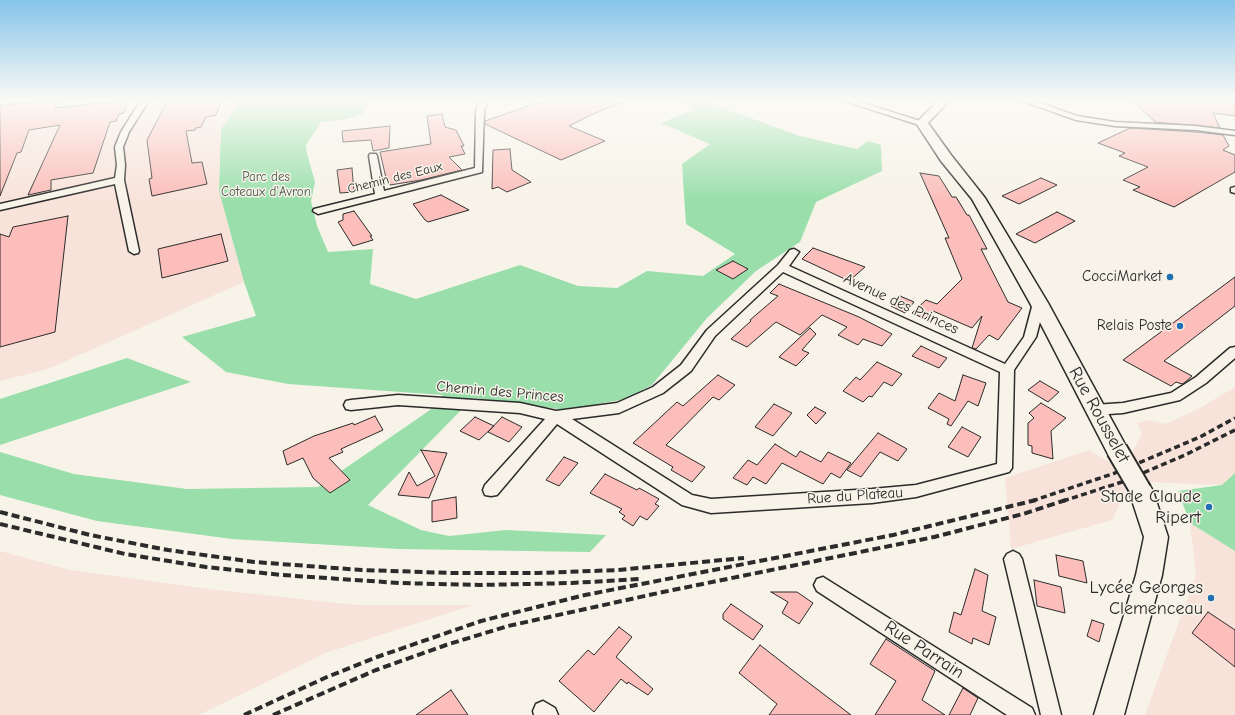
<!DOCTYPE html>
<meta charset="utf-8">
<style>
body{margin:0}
canvas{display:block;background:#f7f3e8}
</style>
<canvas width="1235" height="715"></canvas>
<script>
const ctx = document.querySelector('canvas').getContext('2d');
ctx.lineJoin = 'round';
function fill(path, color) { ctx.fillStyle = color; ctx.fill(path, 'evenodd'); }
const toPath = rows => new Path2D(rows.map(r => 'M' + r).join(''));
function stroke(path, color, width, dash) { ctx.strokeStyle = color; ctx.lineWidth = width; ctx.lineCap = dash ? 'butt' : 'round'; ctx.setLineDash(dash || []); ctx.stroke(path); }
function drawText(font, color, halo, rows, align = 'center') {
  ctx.font = font + ' "Comic Neue",sans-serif'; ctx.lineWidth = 3; ctx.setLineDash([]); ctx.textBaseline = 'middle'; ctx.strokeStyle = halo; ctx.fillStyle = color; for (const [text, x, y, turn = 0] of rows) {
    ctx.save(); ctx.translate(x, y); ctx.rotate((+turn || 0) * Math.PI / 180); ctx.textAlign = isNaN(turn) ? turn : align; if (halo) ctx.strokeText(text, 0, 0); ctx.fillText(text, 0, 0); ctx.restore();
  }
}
fill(toPath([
 [0,100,241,100,221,129,219,191,244,282,48,369,0,381],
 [1235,387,1235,473,1222,485,1145,482,1130,456,1142,434,1137,423,1149,420,1166,424,1200,408],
 [1089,450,1111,463,1126,490,1112,520,1011,549,1005,478],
 [1190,523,1235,551,1235,715,1145,715,1196,575],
 [0,551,70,570,217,590,357,605,473,605,328,652,199,715,0,715]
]), '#f8e3da');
fill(toPath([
 [241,100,369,100,362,114,346,119,321,122,306,145,307,154,315,182,311,201,317,226,328,252,373,249,370,284,416,299,520,265,578,286,617,288,647,271,703,276,735,254,686,224,682,164,710,144,661,123,695,109,674,100,701,100,800,136,857,149,868,141,881,145,882,171,816,202,800,242,756,271,707,318,652,385,625,399,566,410,473,398,368,505,421,530,449,536,506,530,606,535,590,552,399,549,232,539,97,521,0,495,0,452,74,474,187,489,318,487,430,410,443,395,288,384,226,372,182,337,256,316,244,282,219,191,221,129],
 [127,358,191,382,0,445,0,399],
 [1235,473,1235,551,1190,523,1178,491,1222,485]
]), '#9adfab');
const building = toPath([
 [43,100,59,100,55,108,128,100,124,113,119,114,116,121,110,122,93,173,51,180,51,190,28,195,60,125,29,130,21,152,17,153,0,196,0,106,43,100],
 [168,100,222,100,216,115,206,117,201,127,196,128,195,130,186,131,192,163,202,162,207,184,152,196,149,179,152,178,147,140,168,100],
 [545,100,625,100,626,101,593,114,569,126,605,141,561,160,485,124,485,121,545,100],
 [1132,100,1235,100,1235,116,1213,113,1220,128,1155,122,1132,100],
 [442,114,445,127,456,130,464,146,461,146,465,154,449,157,462,170,421,180,390,185,388,178,386,178,380,152,431,144,427,116,442,114],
 [390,126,389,148,373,151,371,140,343,142,342,131,390,126],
 [1130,128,1196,132,1223,135,1229,146,1223,150,1235,155,1235,172,1174,207,1133,190,1140,187,1123,180,1148,167,1119,156,1125,153,1098,143,1130,128],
 [510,149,512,170,531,182,507,192,498,187,492,189,493,150,510,149],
 [352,168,354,192,340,193,337,170,352,168],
 [920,173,939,176,952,197,956,197,967,215,969,215,987,249,981,249,1008,302,1022,308,998,340,989,335,976,349,972,348,982,316,972,328,933,311,925,319,912,313,926,300,937,304,962,279,945,238,949,238,920,173],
 [1041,178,1057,185,1019,204,1002,196,1041,178],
 [441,195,469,210,428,222,425,220,413,204,441,195],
 [354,211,372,236,370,236,373,240,353,246,338,222,343,220,343,214,354,211],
 [1057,212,1075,221,1035,243,1016,234,1057,212],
 [68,216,55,332,0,347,0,234,9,237,13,227,68,216],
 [221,234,228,261,162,278,158,249,221,234],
 [813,248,865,267,849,281,802,259,813,248],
 [733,261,748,269,733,279,716,270,733,261],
 [1235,277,1235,306,1164,361,1192,376,1184,383,1182,384,1176,382,1171,386,1123,360,1235,277],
 [779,284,859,317,892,334,882,346,863,339,858,345,838,335,847,327,822,315,800,335,776,322,747,347,731,339,751,321,750,320,778,296,770,293,779,284],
 [900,296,914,302,905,313,891,306,900,296],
 [810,328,816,334,802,350,809,353,796,366,779,357,810,328],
 [921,346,938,354,947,358,939,368,912,356,921,346],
 [877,362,902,374,892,386,884,382,872,397,869,396,863,402,843,391,856,377,860,380,877,362],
 [718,375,735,385,719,400,713,397,666,445,705,467,692,482,671,470,673,467,633,443,677,402,683,406,718,375],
 [963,375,986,383,978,406,968,401,951,426,947,424,949,419,928,408,939,393,955,401,963,375],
 [1040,381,1059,392,1048,402,1028,390,1040,381],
 [1041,403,1066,418,1051,431,1053,459,1032,453,1032,446,1028,445,1028,423,1034,418,1029,413,1041,403],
 [774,404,792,413,773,436,755,427,774,404],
 [815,407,826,413,816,424,807,415,815,407],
 [375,416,383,430,341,449,343,452,329,458,350,480,330,493,313,478,303,458,287,465,283,451,314,436,353,423,354,425,375,416],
 [475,417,494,426,479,440,460,431,475,417],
 [502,417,522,427,509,442,488,432,502,417],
 [962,427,981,437,968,457,948,447,962,427],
 [878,433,907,449,898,461,880,452,861,477,847,470,878,433],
 [775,444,796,457,800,451,821,462,828,452,851,463,840,478,831,473,823,484,782,463,766,484,753,477,747,485,733,478,748,460,757,465,775,444],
 [421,450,447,453,429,498,398,495,409,472,417,486,435,476,421,450],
 [564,457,578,463,559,486,546,480,564,457],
 [605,474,637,490,639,488,659,499,655,504,659,506,647,520,640,516,633,526,622,519,625,516,619,512,622,509,590,493,605,474],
 [456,497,457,518,432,522,432,501,456,497],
 [1056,555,1083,561,1087,583,1059,576,1056,555],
 [975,569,988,575,982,611,996,617,989,645,973,638,972,644,949,632,954,612,961,615,975,569],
 [1034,580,1061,587,1065,613,1037,606,1034,580],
 [771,592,797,592,813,603,799,624,782,613,788,602,771,592],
 [731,604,763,626,753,640,723,619,723,614,731,604],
 [1208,612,1235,630,1235,667,1192,633,1208,612],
 [1092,620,1104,624,1099,642,1087,636,1092,620],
 [619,627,632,637,616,657,653,689,648,695,628,682,627,684,621,679,594,712,559,681,588,650,594,655,619,627],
 [886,639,935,671,922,700,945,715,875,715,896,681,870,664,886,639],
 [760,645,805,680,851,715,769,715,777,704,739,673,760,645],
 [963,688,978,698,970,715,949,715,963,688],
 [451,690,468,715,416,715,451,690]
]);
fill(building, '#fbbeba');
stroke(building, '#2b2b2b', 1);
const street = toPath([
 [141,100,149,100,129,132,123,147,125,165,124,180,139,251,138,253,134,254,129,251,115,184,0,210,0,204,115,178,117,165,115,147,121,132,141,100],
 [480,100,488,100,484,111,482,172,318,214,313,211,314,209,375,194,369,156,370,154,376,154,377,156,384,191,475,168,476,111,480,100],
 [842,100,854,100,926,123,919,125,842,100],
 [1020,100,1032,100,1077,116,1115,122,1196,126,1235,131,1235,135,1196,130,1115,126,1076,120,1020,100],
 [1235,187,1235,193,1231,192,1231,188,1235,187],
 [794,249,799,252,789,266,1005,364,1024,337,1033,303,1035,300,1043,300,1045,303,1036,337,1014,370,1012,468,1009,472,916,497,872,503,711,513,682,505,557,424,497,495,491,496,485,495,483,490,485,485,545,419,520,413,398,405,351,410,346,409,344,405,346,401,351,400,398,395,520,403,556,411,617,403,653,387,681,365,707,330,778,265,790,250,794,249],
 [783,272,1000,372,997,464,916,485,872,489,711,499,692,495,572,419,619,413,663,393,691,371,715,336,783,272],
 [1235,347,1235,358,1206,383,1180,400,1123,413,1094,415,1089,414,1087,410,1089,406,1094,405,1123,403,1171,393,1196,377,1230,348,1235,347],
 [1013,551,1019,554,1022,559,1061,715,1041,715,1004,559,1007,554,1013,551],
 [823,577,1032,708,1035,715,1007,715,817,591,814,585,817,579,823,577],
 [543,701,555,708,558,715,534,715,533,711,536,704,543,701]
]);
const secondary = toPath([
 [939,100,950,100,928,123,951,155,985,198,1048,303,1128,450,1125,456,1117,458,1109,456,1030,303,972,199,941,161,916,123,939,100],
 [1141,482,1149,484,1153,491,1168,537,1162,575,1124,715,1094,715,1136,575,1144,537,1129,491,1133,484,1141,482]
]);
stroke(street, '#2b2b2b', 3);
stroke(secondary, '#2b2b2b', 3);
fill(street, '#f7f3e8');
fill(secondary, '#f7f3e8');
stroke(toPath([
 [1032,501,1115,473,1200,437,1235,418],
 [1063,501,1122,482,1185,455,1235,430]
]), '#2b2b2b', 3.5, [6, 3.5]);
stroke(toPath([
 [0,512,90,535,168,550,254,562,362,570,452,573,538,573,618,570,744,558],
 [0,524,125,554,206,567,282,575,399,583,480,585,572,583,639,579],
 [244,715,327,677,377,657,481,621,585,595,893,535,1036,500],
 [273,715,376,670,446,645,508,626,663,592,934,537,1023,514,1066,500]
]), '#2b2b2b', 4, [8, 4]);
const secondaryBridge = toPath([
 [1117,450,1141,491]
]);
stroke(secondaryBridge, '#2b2b2b', 24, []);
stroke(secondaryBridge, '#f7f3e8', 20);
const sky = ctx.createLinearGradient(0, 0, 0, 200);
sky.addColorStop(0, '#85c4eb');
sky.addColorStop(0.5, '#fbfaf5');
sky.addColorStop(1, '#fbfaf500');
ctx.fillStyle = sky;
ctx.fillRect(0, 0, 1235, 200);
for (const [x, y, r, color] of [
 [1170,277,4,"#1f6fb2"],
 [1180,326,4,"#1f6fb2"],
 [1209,507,4,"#1f6fb2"],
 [1211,598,4,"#1f6fb2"]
]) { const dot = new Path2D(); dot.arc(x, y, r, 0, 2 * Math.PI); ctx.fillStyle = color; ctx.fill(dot); stroke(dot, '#f7f3e8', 1.5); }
drawText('13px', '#47584b', '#f7f3e8', [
 ["Parc des",266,177],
 ["Coteaux d'Avron",266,192]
]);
drawText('13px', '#2b2b2b', '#f7f3e8', [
 ["Chemin des Eaux",395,178,-14]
]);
drawText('15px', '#2b2b2b', '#f7f3e8', [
 ["CocciMarket",1162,277],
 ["Relais Poste",1172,326]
], 'right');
drawText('15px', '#2b2b2b', '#f7f3e8', [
 ["Avenue des Princes",901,304,25],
 ["Chemin des Princes",500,392,5],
 ["Rue du Plateau",855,496,-4]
]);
drawText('18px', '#2b2b2b', '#f7f3e8', [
 ["Rue Rousselet",1099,415,61],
 ["Rue Parrain",924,650,33]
]);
drawText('18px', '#2b2b2b', '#f7f3e8', [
 ["Stade Claude",1201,497],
 ["Ripert",1201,518],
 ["Lycée Georges",1203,588],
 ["Clemenceau",1203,609]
], 'right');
</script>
